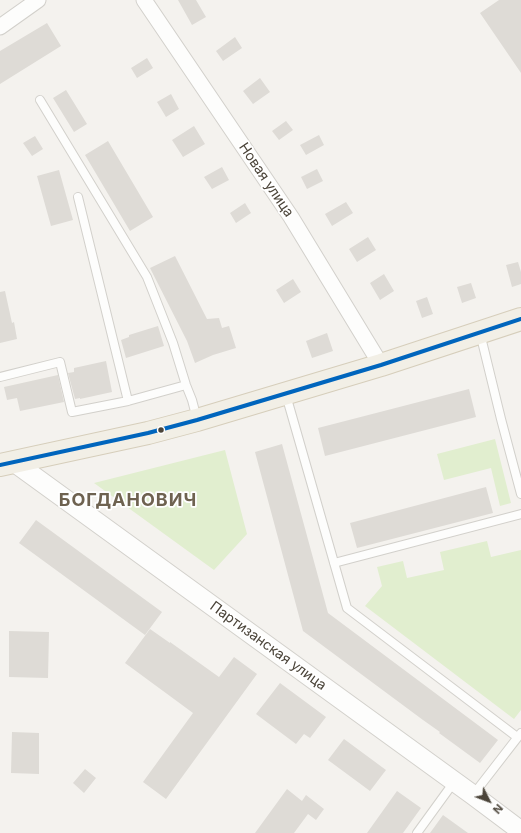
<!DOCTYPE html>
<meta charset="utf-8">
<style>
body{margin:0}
#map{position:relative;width:521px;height:833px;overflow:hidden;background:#f4f2ee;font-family:Inter,sans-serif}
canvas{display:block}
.north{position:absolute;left:469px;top:781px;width:40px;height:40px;-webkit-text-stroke:3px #fff;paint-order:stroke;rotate:132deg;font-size:11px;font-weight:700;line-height:16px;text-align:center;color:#4b4439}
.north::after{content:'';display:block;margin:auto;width:14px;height:18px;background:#4b4439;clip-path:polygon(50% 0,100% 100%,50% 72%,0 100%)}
</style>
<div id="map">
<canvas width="521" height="833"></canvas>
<div class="north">N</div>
</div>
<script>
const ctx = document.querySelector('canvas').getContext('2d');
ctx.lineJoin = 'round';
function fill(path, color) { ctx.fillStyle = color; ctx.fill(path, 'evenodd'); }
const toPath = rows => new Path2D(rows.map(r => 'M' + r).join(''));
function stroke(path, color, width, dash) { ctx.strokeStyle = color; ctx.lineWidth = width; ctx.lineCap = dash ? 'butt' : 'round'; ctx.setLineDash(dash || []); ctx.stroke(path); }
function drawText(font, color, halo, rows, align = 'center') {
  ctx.font = font + ' Inter,sans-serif'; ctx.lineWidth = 3.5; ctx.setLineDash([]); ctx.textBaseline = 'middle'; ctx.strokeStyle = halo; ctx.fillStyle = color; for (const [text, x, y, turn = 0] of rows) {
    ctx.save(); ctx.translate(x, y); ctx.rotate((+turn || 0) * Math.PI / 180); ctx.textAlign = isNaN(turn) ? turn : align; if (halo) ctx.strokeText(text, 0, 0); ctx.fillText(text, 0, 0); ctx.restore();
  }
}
fill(toPath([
 [495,439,511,503,500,506,491,468,444,480,437,454],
 [225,450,247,534,214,570,94,483],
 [487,541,491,557,521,550,521,710,514,719,365,606,382,586,377,567,403,561,407,578,444,570,440,552]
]), '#e1eecf');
fill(toPath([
 [178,0,196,0,206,17,192,25],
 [499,0,521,0,521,73,480,13],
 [47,23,61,46,0,84,0,51],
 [235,37,242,48,223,61,216,51],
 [147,58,153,68,137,78,131,68],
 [260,78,270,92,253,104,243,91],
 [66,90,87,124,74,132,53,98],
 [171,94,179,109,166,117,157,102],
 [286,121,293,130,279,140,272,131],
 [194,126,205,144,183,157,172,140],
 [319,135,324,145,306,155,300,145],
 [35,136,43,149,32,156,23,143],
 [108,141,153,217,130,231,85,155],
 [222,167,229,180,212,189,204,177],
 [317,169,323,181,307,189,301,177],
 [59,170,73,220,51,226,37,176],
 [346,202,353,213,332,226,325,214],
 [245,203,251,213,236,223,230,213],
 [368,237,376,250,357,262,349,249],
 [175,256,207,319,219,318,222,328,229,326,236,348,213,355,195,363,187,341,150,268],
 [518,262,521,272,521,284,512,287,506,265],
 [384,274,394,291,380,300,370,283],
 [293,279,301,292,284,303,276,290],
 [471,283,476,298,462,303,457,287],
 [5,291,12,323,14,322,17,339,0,343,0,292],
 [427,297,433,314,422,318,416,301],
 [158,326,164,346,126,358,121,340,129,337,129,335],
 [327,333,333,351,312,358,306,341],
 [106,361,112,392,80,399,80,398,75,399,68,373,74,372,74,368],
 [58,375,64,402,20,411,17,398,7,400,4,387],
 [469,389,476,417,325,456,318,428],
 [282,444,328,613,498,740,480,763,439,733,440,732,423,720,303,631,255,452],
 [486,487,493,513,357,548,350,523],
 [36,520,162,612,145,635,19,543],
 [150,629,170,643,170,642,219,677,234,657,257,674,166,799,143,782,193,713,125,663],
 [9,631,49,632,48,678,9,677],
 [280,683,326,717,310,738,304,734,296,744,256,714],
 [12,732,39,733,39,774,11,773],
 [344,739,386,770,370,791,328,760],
 [85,769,96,778,84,793,73,783],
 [287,789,302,801,306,795,324,809,316,820,308,814,294,833,255,833],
 [397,791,421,808,403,833,367,833],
 [443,815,468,833,430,833]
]), '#dedbd6');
const service = toPath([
 [40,100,147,277,173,343,186,385,192,400,197,419],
 [78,197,128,401],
 [480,333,501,419,521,494],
 [0,377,60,362,72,412,128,401,186,385],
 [286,395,347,608,517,737],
 [334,563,521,514],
 [473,795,521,733],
 [417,833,454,782]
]);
const minor = toPath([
 [144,0,291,217,381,365],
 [0,27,38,0]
]);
const tertiary = toPath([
 [14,462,473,795,521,831]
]);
const primary = toPath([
 [0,465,148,433,197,420,381,365,521,319]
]);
stroke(service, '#d2d0cb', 10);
stroke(minor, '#d2d0cb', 17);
stroke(tertiary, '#d2d0cb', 21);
stroke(primary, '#d6cebb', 24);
stroke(service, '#fdfdfc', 8);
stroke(minor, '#fdfdfc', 15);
stroke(tertiary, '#fdfdfc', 19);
stroke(primary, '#f2efe6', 22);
stroke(toPath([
 [0,465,148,433,197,420,381,365,521,319]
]), '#0065bd', 4);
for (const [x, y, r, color] of [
 [161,430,3.5,"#4b4439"]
]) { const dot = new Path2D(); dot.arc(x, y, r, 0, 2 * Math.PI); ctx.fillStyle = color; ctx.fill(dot); stroke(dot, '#fff', 1.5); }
drawText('14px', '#4b4439', '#fff', [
 ["Новая улица",266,180,56],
 ["Партизанская улица",268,646,36]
]);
ctx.letterSpacing = '1px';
drawText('bold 18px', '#6e6250', '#fff', [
 ["БОГДАНОВИЧ",128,501]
]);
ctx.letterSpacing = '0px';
</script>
